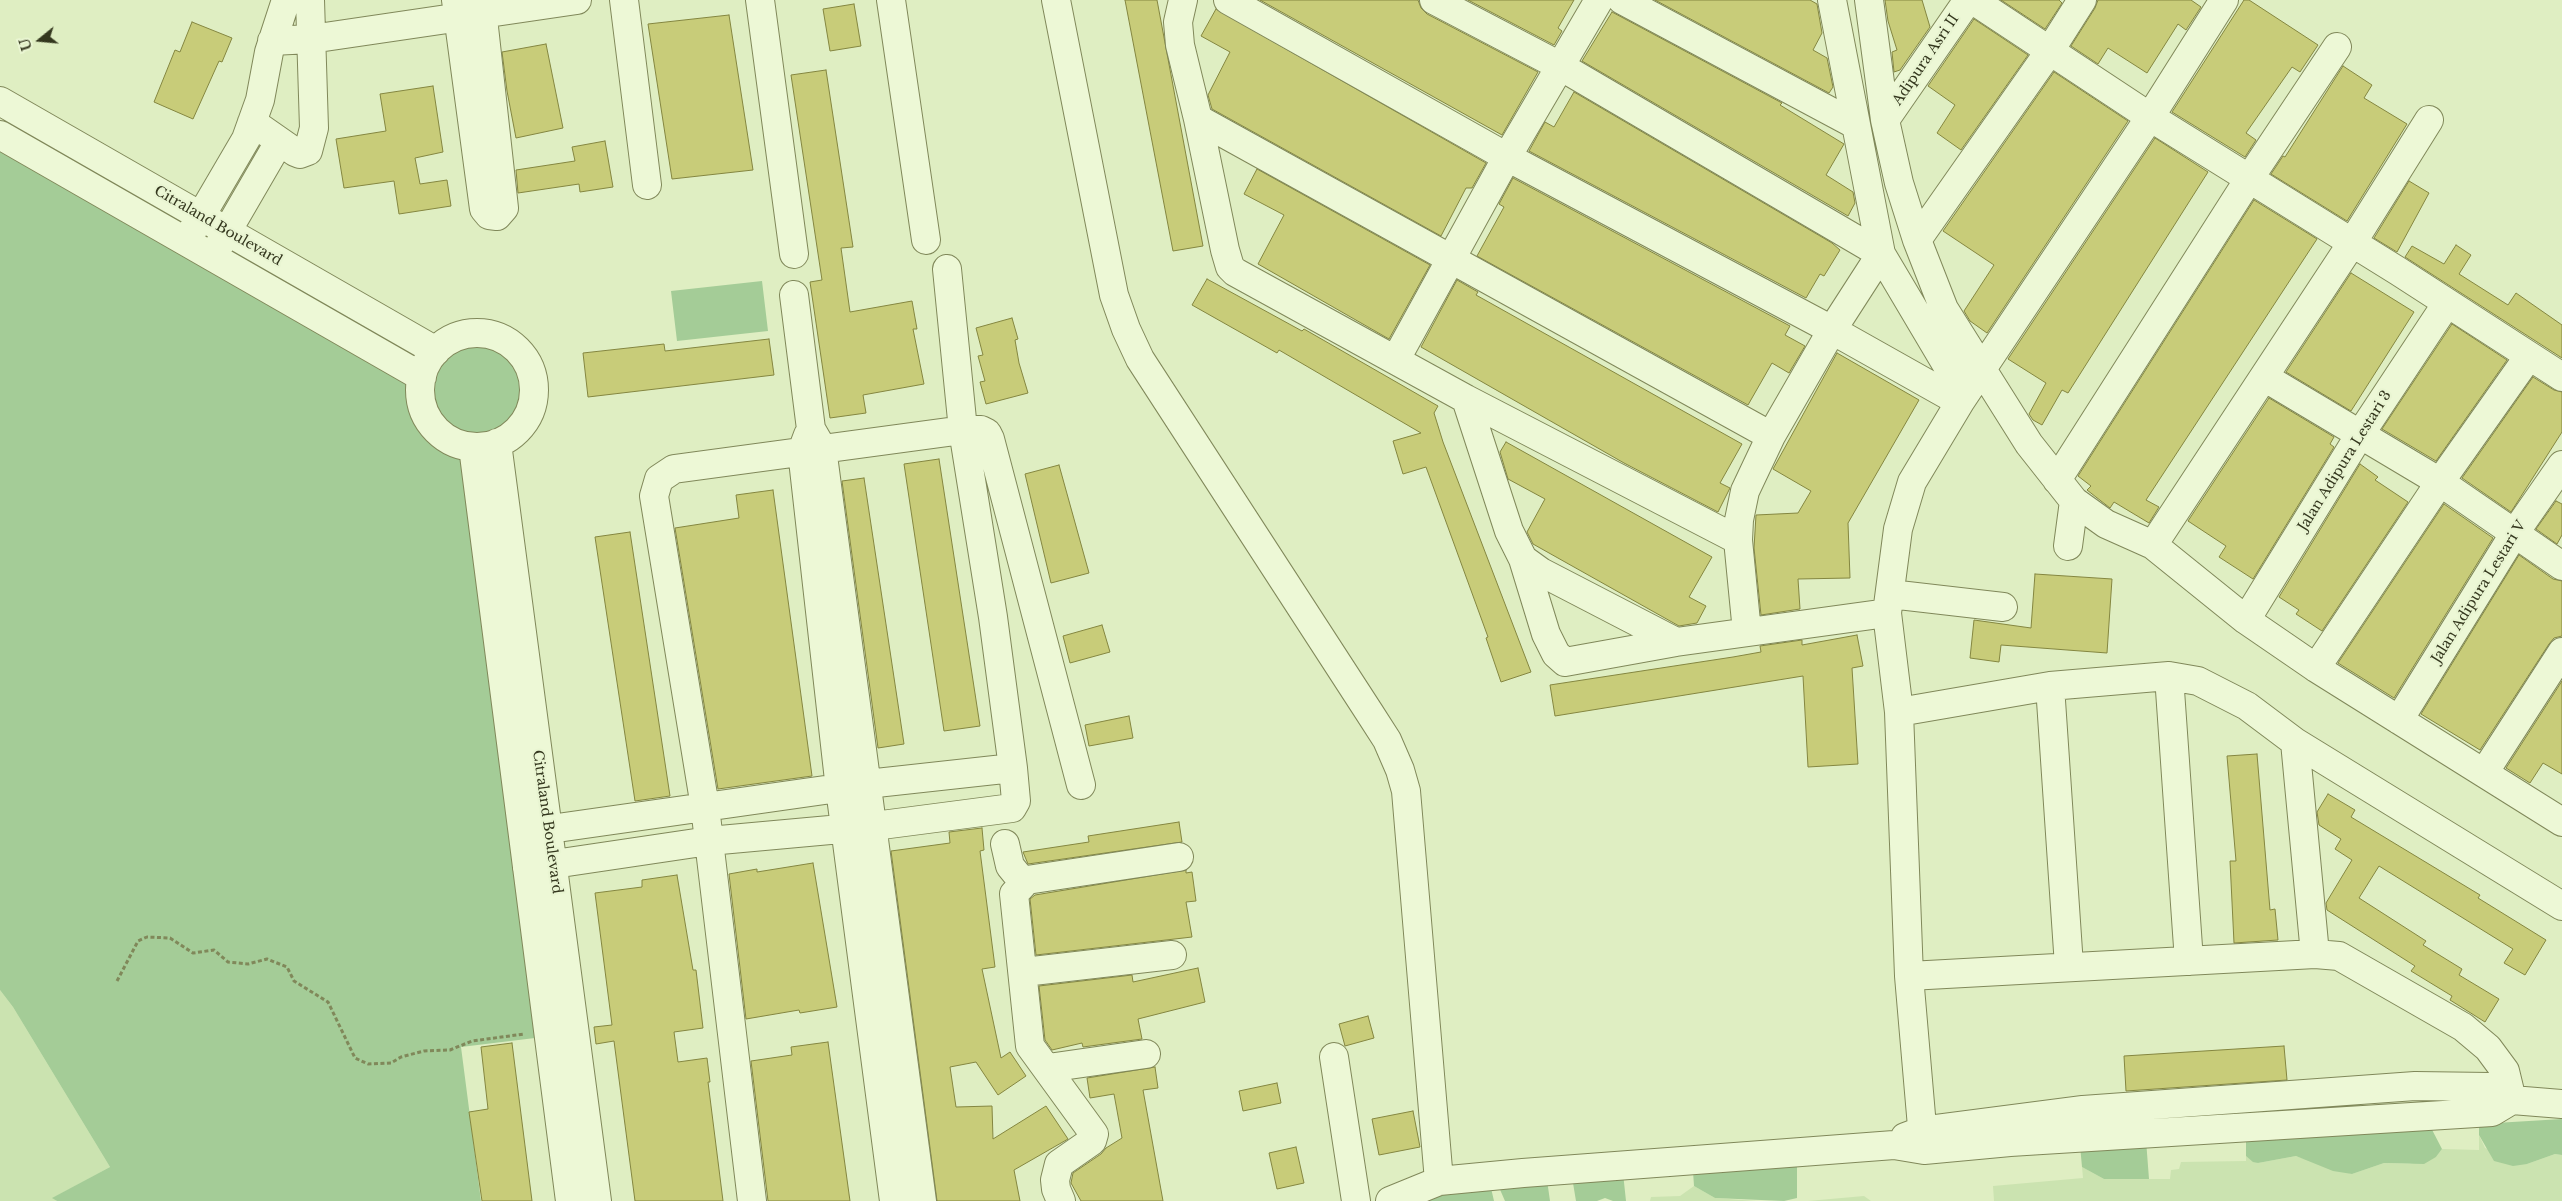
<!DOCTYPE html>
<style>
body{margin:0}
#map{position:relative;width:2562px;height:1201px;overflow:hidden;background:#dfeec2;font-family:"Libre Baskerville",serif}
canvas{display:block}
.north{position:absolute;left:15px;top:15px;width:50px;height:50px;-webkit-text-stroke:4px #e9f5d2;paint-order:stroke;rotate:253deg;font-size:14px;font-weight:700;line-height:20px;text-align:center;color:#34371e}
.north::after{content:'';display:block;margin:auto;width:18px;height:22px;background:#34371e;clip-path:polygon(50% 0,100% 100%,50% 72%,0 100%)}
</style>
<div id="map">
<canvas width="2562" height="1201"></canvas>
<div class="north">U</div>
</div>
<script>
const ctx = document.querySelector('canvas').getContext('2d');
ctx.lineJoin = 'round';
function fill(path, color) { ctx.fillStyle = color; ctx.fill(path, 'evenodd'); }
const toPath = rows => new Path2D(rows.map(r => 'M' + r).join(''));
function stroke(path, color, width, dash) { ctx.strokeStyle = color; ctx.lineWidth = width; ctx.lineCap = dash ? 'butt' : 'round'; ctx.setLineDash(dash || []); ctx.stroke(path); }
function drawText(font, color, halo, rows, align = 'center') {
  ctx.font = font + ' "Libre Baskerville",serif'; ctx.lineWidth = 4.5; ctx.setLineDash([]); ctx.textBaseline = 'middle'; ctx.strokeStyle = halo; ctx.fillStyle = color; for (const [text, x, y, turn = 0] of rows) {
    ctx.save(); ctx.translate(x, y); ctx.rotate((+turn || 0) * Math.PI / 180); ctx.textAlign = isNaN(turn) ? turn : align; if (halo) ctx.strokeText(text, 0, 0); ctx.fillText(text, 0, 0); ctx.restore();
  }
}
fill(toPath([
 [0,990,13,1007,110,1167,53,1198,57,1201,0,1201],
 [2479,1135,2485,1148,2527,1164,2555,1154,2562,1155,2562,1201,1994,1201,1993,1186,2083,1178,2082,1167,2104,1179,2170,1179,2171,1170,2179,1169,2181,1162,2246,1161,2246,1156,2258,1163,2296,1156,2352,1174,2384,1163,2410,1164,2436,1157,2442,1149,2479,1150],
 [1694,1186,1715,1198,1756,1201,1650,1201,1651,1197,1680,1196],
 [1864,1196,1871,1201,1808,1201]
]), '#cbe3b0');
fill(toPath([
 [0,151,408,385,410,407,416,425,427,440,442,452,463,461,535,1038,461,1047,481,1201,57,1201,52,1198,110,1167,13,1007,0,990],
 [762,281,768,331,677,341,671,291],
 '433 390a44 44 0 1 1 88 0a44 44 0 1 1-88 0Z',
 [2562,1119,2562,1155,2555,1154,2527,1164,2513,1166,2494,1161,2479,1135,2479,1124],
 [2427,1120,2442,1149,2436,1157,2424,1164,2384,1163,2352,1174,2333,1171,2296,1156,2258,1163,2253,1162,2246,1156,2246,1131],
 [2146,1140,2149,1179,2104,1179,2082,1167,2080,1145],
 [1797,1166,1797,1198,1784,1201,1715,1198,1694,1186,1693,1171],
 [1623,1173,1626,1201,1613,1201,1605,1198,1597,1201,1576,1201,1572,1177],
 [1547,1180,1550,1201,1505,1201,1498,1185],
 [1491,1188,1494,1201,1416,1201,1429,1194]
]), '#a4cc97');
const building = toPath([
 [1125,0,1157,0,1203,246,1173,251,1125,0],
 [1260,0,1418,0,1421,8,1427,14,1538,72,1502,135,1260,0],
 [1468,0,1574,0,1558,28,1562,31,1554,45,1468,0],
 [1655,0,1810,0,1817,4,1822,33,1813,50,1827,58,1833,87,1829,93,1655,0],
 [1885,0,1922,0,1930,27,1900,70,1894,72,1892,52,1897,50,1888,21,1885,0],
 [2001,0,2059,0,2062,3,2045,29,2001,0],
 [2098,0,2191,0,2201,7,2186,30,2178,24,2147,73,2108,48,2098,64,2071,46,2095,8,2098,0],
 [2244,0,2249,0,2318,45,2300,72,2292,67,2246,133,2256,140,2245,157,2172,112,2244,0],
 [854,4,861,46,830,51,823,9,854,4],
 [1216,9,1486,163,1472,188,1466,188,1441,236,1212,109,1208,95,1230,52,1201,36,1216,9],
 [1612,12,1782,103,1780,105,1844,144,1826,175,1853,192,1855,203,1848,216,1582,61,1612,12],
 [729,15,753,170,672,179,648,24,729,15],
 [1974,19,2028,55,1961,150,1937,133,1955,105,1928,86,1974,19],
 [192,22,232,38,222,62,219,61,193,119,154,102,175,50,180,52,192,22],
 [546,44,563,128,516,138,507,91,502,52,546,44],
 [2343,66,2372,85,2364,98,2407,124,2347,221,2271,174,2283,156,2285,157,2343,66],
 [826,70,853,247,841,248,850,312,912,301,917,329,913,329,924,384,863,395,866,413,830,418,810,282,822,280,791,75,826,70],
 [2054,72,2128,121,1987,333,1970,321,1964,311,1994,265,1943,231,2054,72],
 [433,86,443,152,415,158,420,184,447,180,451,206,399,214,394,181,344,188,336,139,386,131,380,94,433,86],
 [1574,92,1832,243,1840,250,1824,276,1820,274,1806,298,1529,151,1545,122,1554,127,1574,92],
 [2155,138,2208,172,2068,393,2062,390,2042,425,2033,420,2029,414,2046,383,2008,359,2155,138],
 [605,141,613,187,580,192,579,184,518,193,516,170,575,161,572,147,605,141],
 [1257,169,1430,265,1389,339,1258,264,1284,215,1244,194,1257,169],
 [1513,178,1790,326,1785,335,1805,346,1789,373,1772,363,1748,405,1477,256,1504,207,1499,204,1513,178],
 [2409,181,2429,193,2397,252,2374,238,2409,181],
 [2254,200,2317,239,2146,500,2159,507,2149,523,2114,502,2110,508,2087,490,2091,486,2078,476,2254,200],
 [2456,245,2471,255,2459,274,2508,305,2516,293,2562,325,2562,358,2405,257,2412,246,2444,264,2456,245],
 [2351,273,2414,312,2351,411,2286,372,2351,273],
 [1207,279,1302,331,1304,329,1438,406,1434,413,1443,442,1531,672,1501,682,1486,638,1488,637,1426,467,1403,474,1393,441,1421,433,1279,350,1277,353,1192,305,1207,279],
 [1457,280,1478,292,1476,295,1742,444,1720,483,1730,488,1718,512,1624,463,1421,347,1457,280],
 [1012,318,1018,339,1015,340,1019,363,1028,393,986,404,980,382,985,381,978,356,983,355,976,328,1012,318],
 [2452,324,2507,360,2436,461,2382,429,2452,324],
 [769,339,774,375,588,397,583,353,664,344,665,351,769,339],
 [1837,353,1919,400,1848,523,1850,578,1798,579,1800,609,1761,615,1754,548,1756,515,1798,513,1811,491,1773,469,1837,353],
 [2533,377,2554,390,2562,392,2562,432,2511,512,2462,478,2533,377],
 [2269,398,2334,437,2330,444,2334,447,2253,579,2219,557,2226,546,2188,521,2269,398],
 [1506,442,1712,557,1689,597,1706,606,1697,623,1679,626,1533,544,1527,532,1545,499,1508,479,1500,452,1506,442],
 [939,459,980,726,944,731,904,464,939,459],
 [2360,464,2378,477,2375,480,2408,502,2322,631,2296,614,2299,610,2279,597,2360,464],
 [1059,465,1089,573,1051,583,1025,474,1059,465],
 [864,478,904,744,878,748,842,481,864,478],
 [773,490,812,776,718,789,675,528,739,518,736,495,773,490],
 [2556,501,2562,504,2562,535,2557,544,2536,529,2556,501],
 [2444,504,2493,538,2394,698,2338,663,2444,504],
 [630,532,670,796,635,801,595,537,630,532],
 [2519,555,2553,579,2562,581,2562,636,2554,638,2549,644,2480,750,2421,714,2519,555],
 [2035,574,2112,579,2107,653,2001,645,1999,662,1970,658,1974,620,2031,628,2035,574],
 [1102,625,1110,652,1070,663,1063,636,1102,625],
 [1857,635,1863,666,1852,668,1858,764,1808,767,1803,676,1555,716,1550,685,1733,657,1761,652,1760,646,1802,640,1802,645,1857,635],
 [2562,681,2562,774,2543,763,2530,783,2506,768,2562,681],
 [1129,716,1133,738,1089,746,1085,725,1129,716],
 [2257,754,2270,910,2275,909,2278,940,2234,943,2230,861,2236,861,2227,756,2257,754],
 [2328,794,2355,810,2351,817,2480,895,2478,898,2546,940,2525,975,2504,963,2513,949,2379,866,2359,898,2426,941,2423,945,2462,969,2459,975,2499,999,2485,1022,2450,1000,2452,996,2411,971,2415,966,2327,910,2326,903,2352,860,2335,849,2341,839,2319,825,2317,812,2328,794],
 [1179,822,1182,842,1028,864,1023,852,1089,842,1088,836,1179,822],
 [982,828,984,850,980,851,995,967,982,969,1001,1058,1010,1052,1026,1076,998,1095,976,1062,950,1067,956,1107,992,1106,993,1139,1046,1106,1068,1139,1014,1170,1020,1201,937,1201,891,851,950,843,949,832,982,828],
 [813,863,837,1007,800,1013,799,1010,746,1019,729,874,757,869,757,872,813,863],
 [1186,870,1186,873,1192,872,1196,901,1186,902,1192,937,1036,955,1030,899,1035,895,1186,870],
 [677,875,693,970,696,970,703,1028,674,1032,678,1062,707,1058,710,1082,708,1082,723,1201,635,1201,614,1041,596,1044,594,1027,612,1025,595,893,642,887,642,880,677,875],
 [1198,968,1205,1002,1138,1019,1142,1039,1083,1047,1082,1043,1052,1050,1045,1040,1039,986,1132,975,1133,982,1198,968],
 [1368,1016,1374,1038,1345,1046,1339,1024,1368,1016],
 [828,1042,850,1201,768,1201,751,1061,792,1055,791,1047,828,1042],
 [512,1043,532,1201,482,1201,469,1112,488,1109,481,1047,512,1043],
 [2284,1046,2287,1080,2126,1091,2124,1056,2284,1046],
 [1155,1067,1158,1088,1143,1090,1163,1201,1081,1201,1071,1183,1073,1173,1101,1154,1106,1148,1122,1138,1114,1094,1090,1098,1087,1078,1155,1067],
 [1277,1083,1281,1103,1243,1111,1239,1091,1277,1083],
 [1413,1111,1420,1147,1379,1155,1372,1119,1413,1111],
 [1296,1147,1304,1183,1277,1189,1269,1153,1296,1147]
]);
fill(building, '#c8cc79');
stroke(building, '#848640', 1);
const minor = toPath([
 [456,0,484,209,489,215,497,216,504,208,481,0],
 [624,0,647,185],
 [760,0,794,254],
 [891,0,926,240],
 [1056,0,1114,295,1126,329,1140,359,1369,712,1387,740,1400,770,1406,791,1439,1181],
 [1183,0,1178,22,1180,45,1198,119,1771,436],
 [1228,0,1507,157,1832,330,1881,254,1560,66,1434,0],
 [1622,0,1856,125],
 [1832,0,1881,254,1948,367,1968,390],
 [1869,0,1885,120,1899,183,1917,240,1944,309,2029,444,2074,501,2106,524,2153,545,2246,620,2316,668,2562,822],
 [1973,0,2150,117,2398,271,2562,377],
 [272,41,311,39,577,0],
 [0,101,436,351],
 [1198,119,1225,250,1230,267,1235,272,1466,399,1738,540],
 [1885,120,1968,0],
 [252,122,295,152,300,154,308,151,314,128,310,0],
 [0,135,422,377],
 [191,233,246,139,260,100,269,52,286,0],
 [1917,240,2049,52,2082,0],
 [218,247,279,142],
 [947,269,963,430,981,430,987,433,990,439,1081,785],
 [794,295,811,429,822,448,922,1201],
 '420 390a57 57 0 1 1 114 0a57 57 0 1 1-114 0Z',
 [1396,359,1507,157,1599,0],
 [2264,377,2440,482,2562,566],
 [1466,399,1509,531,1523,559,1541,572,1676,642],
 [808,435,802,451,840,789,894,1201],
 [497,443,597,1201],
 [473,447,570,1201],
 [2057,480,2249,179,2337,47],
 [2153,545,2352,243,2429,120],
 [2068,546,2074,501],
 [1523,559,1546,634,1556,654,1565,662,1676,642,1887,613],
 [1890,594,2003,607],
 [2246,620,2359,436,2447,303],
 [1747,632,1738,540,1739,520,1745,491,1771,436,1832,330,1960,402],
 [2316,668,2440,482,2529,356],
 [2169,676,2189,961],
 [2050,686,2069,966],
 [1899,712,2050,686,2169,676,2198,681,2247,706,2295,742,2562,906],
 [2399,720,2514,534,2562,465],
 [2295,742,2315,954],
 [2484,773,2562,652],
 [529,832,867,784,1013,768],
 [1005,844,1010,866,1023,882],
 [527,868,709,841,874,826,1012,808,1016,801,1013,768,993,617,963,430,674,469,659,479,654,496,705,807,709,841,752,1201],
 [1024,972,1172,955],
 [1909,976,2315,954,2339,956,2463,1027,2488,1048,2505,1071,2512,1100],
 [1334,1057,1356,1201],
 [1048,1068,1146,1054],
 [1905,1137,1921,1131,2083,1110,2415,1086,2490,1087,2512,1100,2562,1104],
 [1924,1150,1909,976,1899,712,1887,613,1898,529,1912,482,1960,402,2150,117,2224,0],
 [1061,1201,1056,1189,1055,1180,1059,1164,1092,1141,1094,1134,1030,1046,1014,894,1027,880,1179,857],
 [1390,1201,1439,1181,1523,1173,1894,1145,1924,1150,2010,1142,2492,1112,2512,1100]
]);
stroke(minor, '#80885a', 30);
stroke(toPath([
 [117,981,138,941,147,937,170,938,193,953,214,950,228,962,248,964,267,959,287,967,294,981,328,1002,355,1058,368,1064,391,1063,401,1057,424,1051,450,1050,472,1041,524,1034]
]), '#80885a', 3, [4, 2.5]);
stroke(minor, '#edf8d6', 28);
drawText('14px', '#34371e', '#e9f5d2', [
 ["Adipura Asri II",1926,60,-56],
 ["Citraland Boulevard",218,226,30],
 ["Jalan Adipura Lestari 3",2345,461,-58],
 ["Jalan Adipura Lestari V",2479,592,-58],
 ["Citraland Boulevard",547,822,82]
]);
</script>
